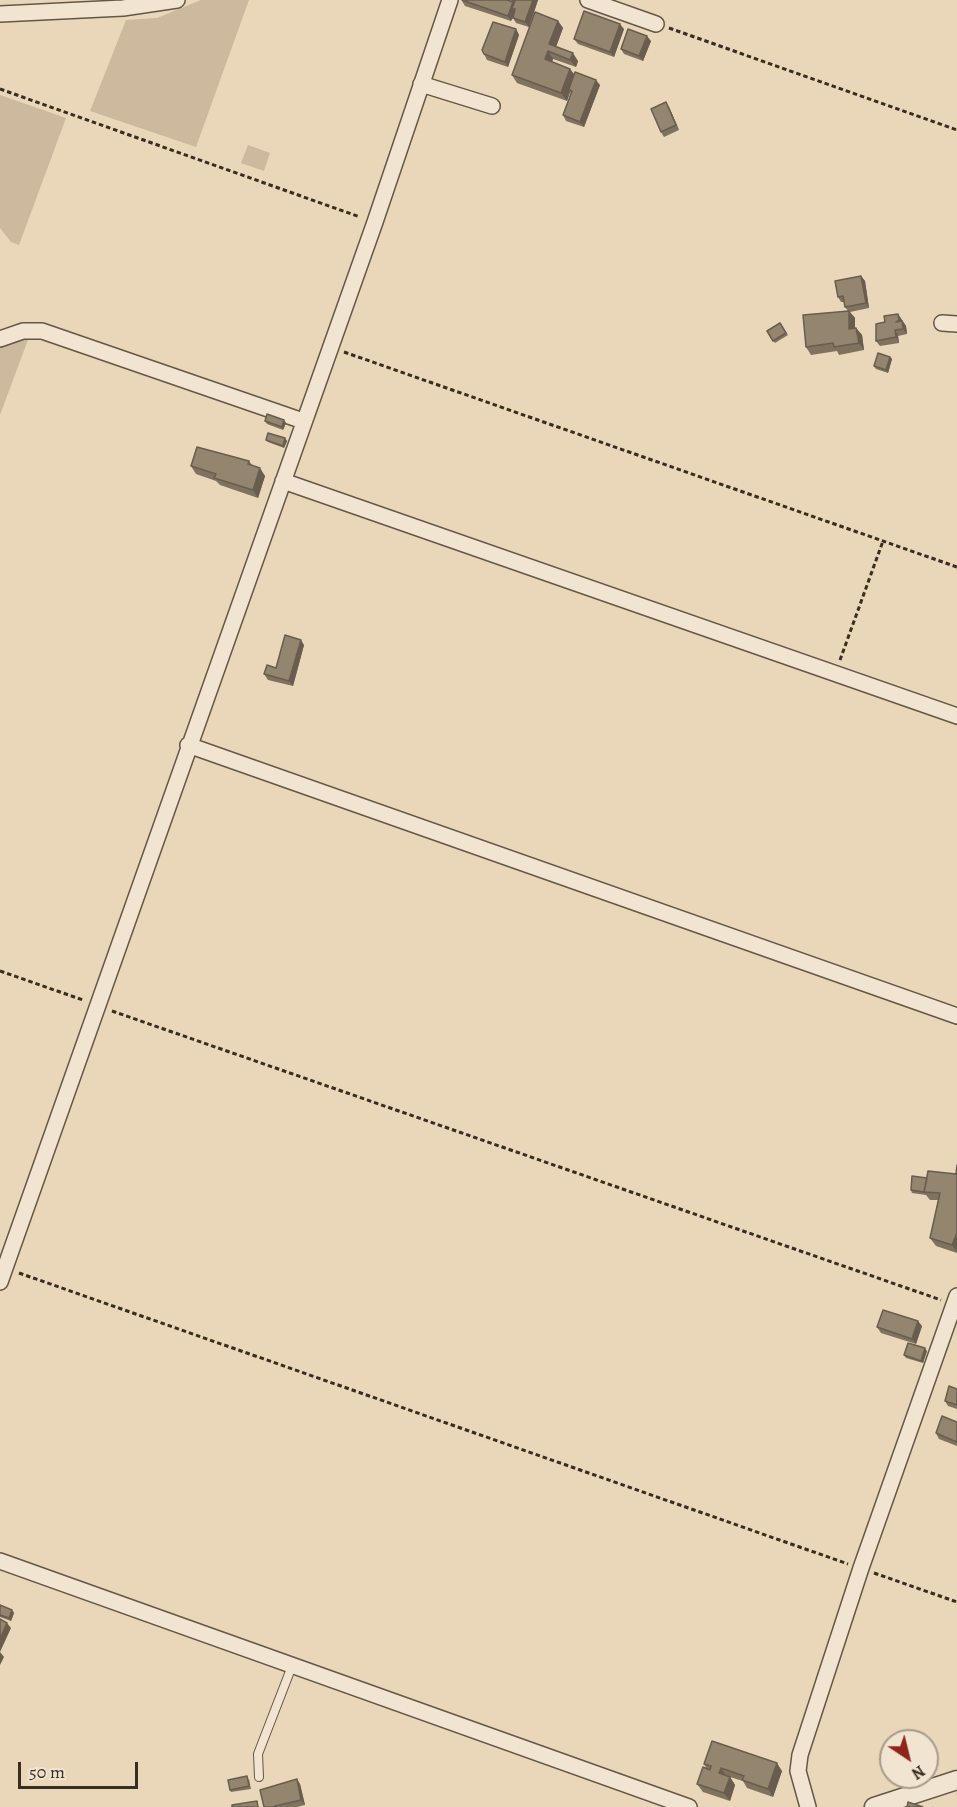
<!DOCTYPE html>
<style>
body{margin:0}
#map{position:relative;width:957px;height:1807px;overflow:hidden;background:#ead6b8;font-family:Alegreya,serif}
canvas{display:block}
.north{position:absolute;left:879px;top:1729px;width:60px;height:60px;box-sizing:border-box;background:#f1e4d1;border:2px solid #a79b8a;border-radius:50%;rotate:145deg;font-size:16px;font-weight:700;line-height:24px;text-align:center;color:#372d20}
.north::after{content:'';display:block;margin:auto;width:21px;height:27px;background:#8f2418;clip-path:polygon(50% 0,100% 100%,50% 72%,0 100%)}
.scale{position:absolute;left:18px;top:1762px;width:120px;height:27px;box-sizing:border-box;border:3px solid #372d20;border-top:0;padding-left:8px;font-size:18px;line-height:21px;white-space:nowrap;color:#372d20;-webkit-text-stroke:4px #f1e4d1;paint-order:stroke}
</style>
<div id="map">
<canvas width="957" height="1807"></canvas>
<div class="north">N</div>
<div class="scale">50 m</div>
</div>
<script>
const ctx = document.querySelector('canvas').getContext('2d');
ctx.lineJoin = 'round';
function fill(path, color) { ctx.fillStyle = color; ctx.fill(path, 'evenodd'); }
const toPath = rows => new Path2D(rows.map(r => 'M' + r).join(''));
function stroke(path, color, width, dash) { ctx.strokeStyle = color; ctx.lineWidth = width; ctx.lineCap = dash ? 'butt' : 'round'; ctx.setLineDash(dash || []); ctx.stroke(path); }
fill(toPath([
 [201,0,249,0,196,147,90,111,126,20,157,18],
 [0,95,66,118,19,245,11,242,0,228],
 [248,145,270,153,264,171,241,163],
 [29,337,0,415,0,344]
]), '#ccb99e');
const service = toPath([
 [259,1777,258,1754,292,1666]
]);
const minor = toPath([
 [588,0,656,24],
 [0,14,123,8,177,0],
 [421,84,492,106],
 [942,323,957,324],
 [0,339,23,331,42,331,303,421],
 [283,481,957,716],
 [188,745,957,1016],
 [0,1282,375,222,450,0],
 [0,1561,689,1807],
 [808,1807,798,1771,800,1755,861,1568,957,1296]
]);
const tertiary = toPath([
 [874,1807,957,1780]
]);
stroke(service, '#645746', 10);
stroke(minor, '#645746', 18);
stroke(tertiary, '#645746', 21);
stroke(toPath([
 [669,28,957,130],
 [0,89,360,217],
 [344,352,957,567],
 [840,660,883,541],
 [0,971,83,1000],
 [112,1011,941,1300],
 [19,1273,848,1564],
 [874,1573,957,1602]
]), '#372d20', 3, [4.5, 3]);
stroke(service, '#f1e4d1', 8);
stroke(minor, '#f1e4d1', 15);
stroke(tertiary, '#f1e4d1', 18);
fill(toPath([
 [538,0,529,27,516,23,513,18,511,21,465,6,462,1],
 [558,21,563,28,556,47,578,61,576,67,553,59,552,62,570,69,574,74,600,85,584,127,566,121,563,115,571,93,570,92,567,101,517,83,512,75],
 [516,29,519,35,508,67,487,60,484,54],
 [624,29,614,57,578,44,574,39],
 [651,41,643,61,624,54,621,49],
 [669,107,679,130,664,137,661,132],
 [861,276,865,281,869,308,850,312,855,318,855,328,856,328,862,335,864,350,839,355,837,351,811,355,806,347,848,311,845,307,844,302,841,302,838,297],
 [898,314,906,326,907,334,898,336,899,343,880,346,876,341],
 [780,323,788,335,775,343,767,331],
 [890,357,892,359,888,373,876,369,874,366],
 [284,420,286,423,283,430,267,424,265,421],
 [285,438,287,441,284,448,268,442,266,440],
 [249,461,252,465,265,476,258,498,220,485,216,481,196,474,191,466],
 [304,645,293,686,268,680,264,674,276,668],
 [957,1165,957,1253,936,1246,930,1238,938,1200,930,1200,926,1195,912,1193,911,1190,927,1178,956,1174],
 [922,1326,916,1344,881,1333,877,1327],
 [927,1351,923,1363,906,1358,904,1355],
 [957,1389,957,1409,948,1406,945,1401],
 [957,1422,957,1446,939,1439,936,1433],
 [0,1605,12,1610,14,1613,11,1621,0,1617],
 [704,1764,782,1771,773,1797,747,1788,743,1781,730,1777,735,1785,730,1801,703,1792,697,1784,707,1769],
 [249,1779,251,1789,231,1792,230,1790],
 [300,1784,305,1805,297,1807,264,1807]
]), '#7f725f');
fill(toPath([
 [533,0,538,0,529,27,525,22],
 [513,2,516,7,512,8,515,12,511,21,508,16],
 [558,21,563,28,554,52,549,44],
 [620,24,624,29,614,57,610,52],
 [516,29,519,35,508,67,505,62],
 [647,36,651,41,643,61,639,56],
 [548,51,553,59,550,67,545,59],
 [573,53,578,61,576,67,570,60],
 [570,69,576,77,569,89,570,92,567,101,561,93],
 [596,80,600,85,584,127,580,122],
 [666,102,669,107,679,130,676,125],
 [861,276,865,281,869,308,866,303],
 [849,311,855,318,855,337,849,329],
 [898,314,906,326,907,334,903,329,902,325,899,320],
 [856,328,862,335,864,350,859,343],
 [895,330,898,336,899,343,896,337],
 [890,357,892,359,888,373,886,370],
 [284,420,286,423,283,430,282,427],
 [285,438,287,441,284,448,283,446],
 [260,468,265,476,258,498,253,490],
 [301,640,304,645,293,686,289,681],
 [957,1233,957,1252,952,1245],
 [918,1321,922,1326,916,1344,912,1339],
 [925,1348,927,1351,923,1363,921,1361],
 [12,1610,14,1613,11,1621,9,1618],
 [7,1623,11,1628,0,1652,0,1639],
 [0,1652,4,1657,0,1665],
 [777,1763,782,1771,773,1797,768,1789],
 [721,1768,726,1776,719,1773],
 [730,1777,735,1785,730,1801,724,1793],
 [297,1779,300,1784,305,1805,301,1800]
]), '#685d4e');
const building = toPath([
 [462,0,507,0,513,2,508,16,462,0],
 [512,0,533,0,525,22,513,18,515,9,512,8,515,1,512,0],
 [584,11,620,24,610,52,574,39,584,11],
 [535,12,558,21,549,44,573,53,570,60,548,51,545,59,570,69,561,93,512,75,535,12],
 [493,22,516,29,505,62,484,54,482,50,493,22],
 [628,29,647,36,639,56,621,49,628,29],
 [575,72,596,80,580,122,563,115,572,91,569,89,575,72],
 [666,102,676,125,661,132,651,109,666,102],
 [861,276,866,303,845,307,843,296,838,297,835,281,861,276],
 [849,311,849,329,856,328,859,343,834,347,833,343,806,347,803,315,849,311],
 [898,314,899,320,896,322,902,321,903,329,895,330,896,337,876,341,876,324,885,322,884,316,898,314],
 [780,323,786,333,773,341,767,331,780,323],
 [878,353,890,357,886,370,874,366,878,353],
 [267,414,284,420,282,427,265,421,267,414],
 [268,433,285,438,283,446,266,440,268,433],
 [197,447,249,461,248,464,260,468,253,490,214,478,216,474,191,466,197,447],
 [285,635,301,640,289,681,264,674,267,665,276,668,285,635],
 [957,1165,957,1233,952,1245,930,1238,940,1193,924,1192,928,1171,956,1174,957,1165],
 [912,1176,927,1178,924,1192,911,1190,912,1176],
 [883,1310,918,1321,912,1339,877,1327,883,1310],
 [908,1343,925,1348,921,1361,904,1355,908,1343],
 [949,1386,957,1389,957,1405,945,1401,949,1386],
 [942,1416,957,1422,957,1442,936,1433,942,1416],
 [0,1605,12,1610,9,1618,0,1615,0,1605],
 [0,1619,7,1623,0,1639,0,1619],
 [712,1741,777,1763,768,1789,742,1780,744,1776,721,1768,719,1773,730,1777,724,1793,697,1784,703,1767,710,1770,711,1766,704,1764,712,1741],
 [247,1776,249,1786,230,1790,228,1780,247,1776],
 [297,1779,301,1800,275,1806,276,1807,264,1807,260,1790,297,1779],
 [257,1801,258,1807,232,1807,232,1805,257,1801],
 [908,1802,923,1807,907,1807,908,1802]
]);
fill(building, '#94856f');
stroke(building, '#685d4e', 1.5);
</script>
